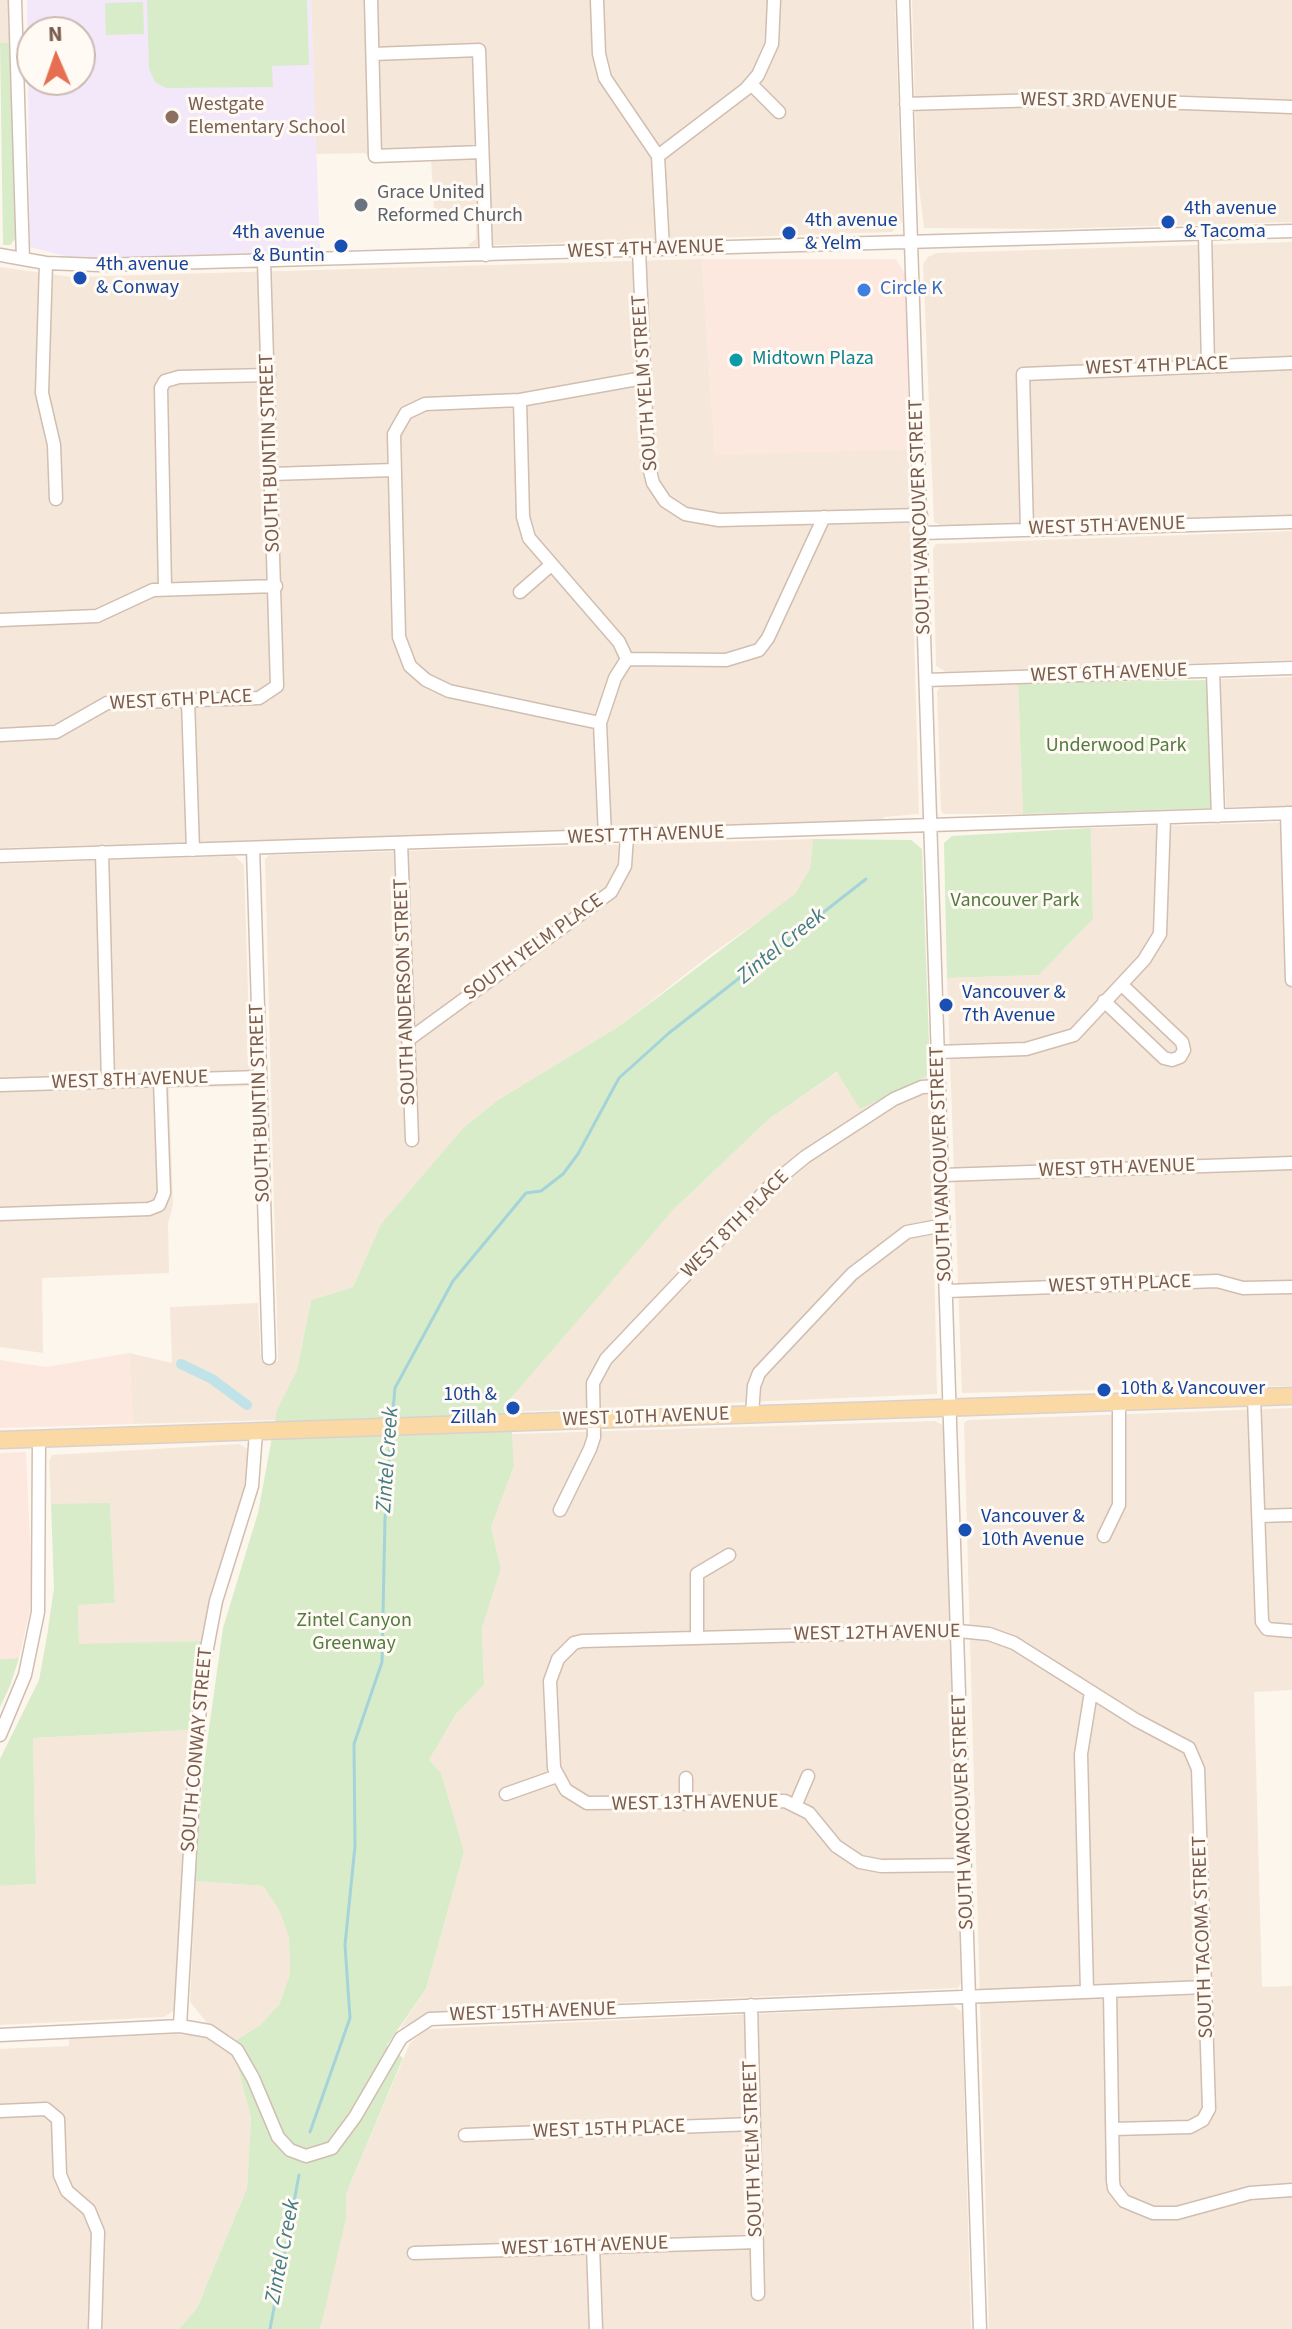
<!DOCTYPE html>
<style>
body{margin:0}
#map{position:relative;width:1292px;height:2329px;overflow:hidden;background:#fdf6ec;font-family:"Source Sans 3",sans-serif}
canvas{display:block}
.north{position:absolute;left:16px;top:16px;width:80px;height:80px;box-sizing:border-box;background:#fffaf3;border:2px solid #cabbb1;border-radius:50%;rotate:358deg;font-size:22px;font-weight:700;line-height:32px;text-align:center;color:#7a5c4d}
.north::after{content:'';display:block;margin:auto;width:28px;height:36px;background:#e76f51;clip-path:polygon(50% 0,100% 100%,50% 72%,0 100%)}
</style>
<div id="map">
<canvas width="1292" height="2329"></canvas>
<div class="north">N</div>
</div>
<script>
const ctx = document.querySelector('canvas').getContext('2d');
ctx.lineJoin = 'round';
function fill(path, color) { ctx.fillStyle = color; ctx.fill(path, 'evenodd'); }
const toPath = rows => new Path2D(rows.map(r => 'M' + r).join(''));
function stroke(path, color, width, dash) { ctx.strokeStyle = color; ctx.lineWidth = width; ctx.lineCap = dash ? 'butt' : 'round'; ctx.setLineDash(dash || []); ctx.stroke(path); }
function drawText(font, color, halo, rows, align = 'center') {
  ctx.font = font + ' "Source Sans 3",sans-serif'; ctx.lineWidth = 6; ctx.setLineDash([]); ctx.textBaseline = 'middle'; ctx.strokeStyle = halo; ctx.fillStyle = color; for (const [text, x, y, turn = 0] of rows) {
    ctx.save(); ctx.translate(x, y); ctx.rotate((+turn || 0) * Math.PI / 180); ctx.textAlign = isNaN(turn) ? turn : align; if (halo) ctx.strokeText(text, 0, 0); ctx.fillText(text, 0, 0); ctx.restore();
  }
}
fill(toPath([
 [0,0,8,0,10,43,0,43],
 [311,0,895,0,902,221,892,232,467,246,476,239,476,209,434,210,431,161,375,163,365,153,316,154],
 [912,0,1292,0,1292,222,1050,229,924,228,917,172],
 [1292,242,1292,515,942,526,934,522,923,264,928,257,937,253],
 [702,259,715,454,909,449,919,814,885,817,878,822,0,848,0,267,71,277],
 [1292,531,1292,660,946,672,936,666,933,549,936,544],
 [1292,677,1292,806,1226,807,1220,679],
 [1007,681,1018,683,1023,814,944,814,941,811,937,692,941,685],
 [1292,822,1292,1386,962,1393,947,978,1039,975,1093,919,1091,828],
 [813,839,810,868,795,894,786,902,710,955,621,1025,498,1100,463,1128,381,1224,353,1287,311,1300,297,1370,275,1420,133,1424,129,1353,172,1363,170,1307,258,1303,261,1361,278,1361,265,859,269,855],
 [235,856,244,865,251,1086,169,1088,173,1205,168,1223,169,1273,42,1278,43,1353,0,1347,0,864],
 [930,1071,937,1394,511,1412,510,1399,577,1319,673,1210,769,1119,838,1072,897,1089,927,1076],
 [1292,1408,1292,1690,1254,1692,1262,1987,1292,1986,1292,2329,989,2329,964,1423,968,1420],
 [935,1421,944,1426,961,1983,958,1988,454,2010,431,2013,400,2028,426,1989,464,1852,429,1760,456,1714,484,1685,482,1628,501,1569,491,1527,514,1466,512,1434],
 [239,1444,248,1449,246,1491,202,1641,79,1645,78,1605,115,1603,110,1504,51,1504,49,1461,52,1455],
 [190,1730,174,2011,164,2017,0,2025,0,1886,36,1884,33,1738],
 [195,1881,263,1886,279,1910,289,1937,290,1974,279,2005,259,2026,236,2040,208,2024,190,2002],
 [953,2005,962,2012,971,2329,319,2329,346,2219,346,2194,410,2043,427,2029],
 [175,2034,200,2035,216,2041,235,2056,251,2118,247,2188,197,2308,179,2329,0,2329,0,2049,69,2046,69,2039]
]), '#f5e8da');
fill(toPath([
 [702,259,896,259,906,275,909,449,715,455],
 [129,1353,133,1424,0,1428,0,1360,46,1367],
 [26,1452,32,1584,29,1615,19,1658,0,1659,0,1453]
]), '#fde8e0');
fill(toPath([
 [27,0,311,0,320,251,76,259,30,247],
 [32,32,80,32,80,80,32,80]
]), '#f3e8fa');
fill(toPath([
 [147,0,307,0,309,65,272,66,273,87,166,88,155,82,149,69],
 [143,2,144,34,106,35,105,3],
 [0,43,10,43,17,237,10,245,3,245],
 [1210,680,1215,808,1023,814,1018,683],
 [1091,828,1093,919,1039,975,947,978,944,843,952,836],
 [813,839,911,840,922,849,930,1071,927,1076,860,1109,837,1072,769,1119,673,1210,510,1399,514,1466,491,1527,501,1569,482,1628,484,1685,456,1714,429,1760,441,1773,464,1852,426,1989,387,2045,403,2058,346,2194,346,2219,322,2321,319,2329,179,2329,197,2308,247,2188,251,2118,235,2056,236,2040,259,2026,279,2005,290,1974,289,1937,279,1910,263,1886,195,1881,203,1772,223,1628,258,1513,277,1410,297,1370,311,1300,353,1287,381,1224,463,1128,498,1100,621,1025,795,894,810,868],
 [110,1503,115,1603,78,1605,79,1644,202,1641,190,1730,33,1738,36,1884,0,1886,0,1759,39,1680,47,1636,54,1588,51,1504],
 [19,1658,10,1686,0,1707,0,1659]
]), '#d8ecc9');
stroke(toPath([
 [392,1421,395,1388,453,1281,526,1193,541,1191,563,1174,578,1154,619,1078,669,1033,866,879],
 [310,2132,350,2018,345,1945,355,1846,354,1744,382,1662,385,1518,391,1432],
 [270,2329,299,2175]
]), '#a5d3da', 3);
stroke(toPath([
 [181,1364,212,1379,247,1405]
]), '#bfe3e8', 10);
const minor = toPath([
 [15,0,23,259],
 [371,0,375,156,482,152],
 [597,0,599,54,605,78,658,156,663,249],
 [903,0,980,2329],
 [373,54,479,50,486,255],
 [751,84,779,112],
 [906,104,1076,99,1292,107],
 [658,156,746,89,758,75,772,44,774,0],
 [1205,234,1208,365],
 [639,250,648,463,653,483,665,501,685,514,719,520,921,515],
 [0,255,46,263,99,265,1292,231],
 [46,263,42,393,54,445,56,499],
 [520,400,523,517,529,538,619,642,627,659,615,678,600,723,605,837],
 [272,474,393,470],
 [1027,530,1023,374,1292,363],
 [922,533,1292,522],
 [165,589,161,388,165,381,179,377,269,375],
 [520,592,551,565],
 [0,620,97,616,153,590,276,586],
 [627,659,726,660,759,650,768,638,824,517],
 [1213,671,1218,816],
 [926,680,1292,668],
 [188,700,193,850],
 [600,723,449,691,426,680,410,666,399,637,394,434,406,413,425,404,520,400,643,378],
 [0,735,56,732,107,703,259,698,277,686,264,261],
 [1287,813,1292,980],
 [401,843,412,1140],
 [253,848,269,1358],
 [102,852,108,1082],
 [0,856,1292,813],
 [1104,1001,1164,1058,1172,1060,1180,1057,1184,1050,1182,1042,1122,985],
 [408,1040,611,892,625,866,627,836],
 [938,1052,1026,1049,1074,1035,1144,960,1160,934,1164,818],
 [0,1085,260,1077],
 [943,1175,1292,1163],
 [0,1214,149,1209,159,1205,164,1193,160,1080],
 [947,1291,1217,1281,1243,1288,1292,1287],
 [1254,1397,1262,1622,1267,1629,1292,1631],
 [752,1414,754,1386,759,1373,852,1274,907,1232,944,1225],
 [560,1510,590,1449,594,1437,593,1383,606,1359,771,1185,805,1157,894,1099,922,1087,939,1086],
 [1259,1516,1292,1515],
 [1104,1536,1119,1505,1119,1402],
 [697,1637,697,1574,729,1555],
 [0,1735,25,1675,38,1612,39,1438],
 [686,1778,686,1804],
 [506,1794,557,1776],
 [796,1804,808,1776],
 [965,1865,881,1866,860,1862,836,1846,809,1813,785,1801,587,1803,566,1790,554,1768,550,1681,558,1659,574,1643,582,1641,959,1631,989,1634,1014,1643,1136,1720,1189,1748,1198,1769,1209,2109,1203,2120,1190,2127,1113,2129],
 [1110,1991,1113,2181,1114,2188,1124,2201,1153,2213,1177,2213,1250,2193,1292,2190],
 [1087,1992,1081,1754,1091,1692],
 [751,2005,758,2294],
 [180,2026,195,1763,204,1664,216,1601,252,1486,256,1432],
 [0,2035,180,2026,209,2031,237,2050,253,2078,278,2137,290,2150,306,2156,332,2148,355,2117,401,2038,430,2019,1205,1987],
 [0,2111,46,2109,58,2119,60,2175,67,2191,89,2210,98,2232,95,2329],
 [465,2135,753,2124],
 [593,2247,596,2329],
 [414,2253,757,2242]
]);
const major = toPath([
 [0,1440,1292,1396]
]);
stroke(minor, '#d1beb0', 15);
stroke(major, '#dad1cd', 19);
stroke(minor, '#fff', 12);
stroke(major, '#fbd9a5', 16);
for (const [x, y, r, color] of [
 [172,117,8,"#8d6e63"],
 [361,205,8,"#6b7280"],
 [1168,222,8,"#1a4fb4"],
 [789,233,8,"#1a4fb4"],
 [341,246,8,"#1a4fb4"],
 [80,278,8,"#1a4fb4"],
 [864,290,8,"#3f7fe0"],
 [736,360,8,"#0f9aa8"],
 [946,1005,8,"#1a4fb4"],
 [1104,1390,8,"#1a4fb4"],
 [513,1408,8,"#1a4fb4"],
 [965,1530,8,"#1a4fb4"]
]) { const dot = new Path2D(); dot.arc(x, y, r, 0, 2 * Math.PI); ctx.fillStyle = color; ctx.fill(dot); stroke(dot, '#fffaf3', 3); }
drawText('20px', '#7a5c4d', '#fffaf3', [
 ["WEST 3RD AVENUE",1099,102,1],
 ["WEST 4TH AVENUE",646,250,-2],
 ["WEST 4TH PLACE",1157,367,-2],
 ["SOUTH YELM STREET",646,383,-94],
 ["SOUTH BUNTIN STREET",271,453,-92],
 ["SOUTH VANCOUVER STREET",921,517,-92],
 ["WEST 5TH AVENUE",1107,527,-2],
 ["WEST 6TH AVENUE",1109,674,-2],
 ["WEST 6TH PLACE",181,701,-3],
 ["WEST 7TH AVENUE",646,836,-2],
 ["SOUTH YELM PLACE",534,948,-36],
 ["SOUTH ANDERSON STREET",406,992,-92],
 ["WEST 8TH AVENUE",130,1081,-2],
 ["SOUTH BUNTIN STREET",261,1103,-92],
 ["SOUTH VANCOUVER STREET",942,1164,-92],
 ["WEST 9TH AVENUE",1117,1169,-2],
 ["WEST 8TH PLACE",736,1225,-45],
 ["WEST 9TH PLACE",1120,1285,-2],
 ["WEST 10TH AVENUE",646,1418,-2],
 ["WEST 12TH AVENUE",877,1634,-1],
 ["SOUTH CONWAY STREET",198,1750,-85],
 ["WEST 13TH AVENUE",695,1804,-1],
 ["SOUTH VANCOUVER STREET",964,1812,-92],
 ["SOUTH TACOMA STREET",1204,1937,-92],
 ["WEST 15TH AVENUE",533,2013,-2],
 ["WEST 15TH PLACE",609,2130,-2],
 ["SOUTH YELM STREET",754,2149,-92],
 ["WEST 16TH AVENUE",585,2247,-2]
]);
drawText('20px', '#785e54', '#fffaf3', [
 ["Westgate",188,106],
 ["Elementary School",188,129]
], 'left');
drawText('20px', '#5b616d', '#fffaf3', [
 ["Grace United",377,194],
 ["Reformed Church",377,217]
], 'left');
drawText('20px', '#164399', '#fffaf3', [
 ["4th avenue",1184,210],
 ["& Tacoma",1184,233],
 ["4th avenue",805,222],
 ["& Yelm",805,245],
 ["4th avenue",325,234,"right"],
 ["& Buntin",325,257,"right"],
 ["4th avenue",96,266],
 ["& Conway",96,289],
 ["Vancouver &",962,994],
 ["7th Avenue",962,1017],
 ["10th & Vancouver",1120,1390],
 ["10th &",497,1396,"right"],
 ["Zillah",497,1419,"right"],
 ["Vancouver &",981,1518],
 ["10th Avenue",981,1541]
], 'left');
drawText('20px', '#366cbe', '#fffaf3', [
 ["Circle K",880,290]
], 'left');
drawText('20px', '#0d838f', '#fffaf3', [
 ["Midtown Plaza",752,360]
], 'left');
drawText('20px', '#537a41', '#fffaf3', [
 ["Underwood Park",1116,747],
 ["Vancouver Park",1015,902],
 ["Zintel Canyon",354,1622],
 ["Greenway",354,1645]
]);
drawText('italic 22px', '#437c86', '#fffaf3', [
 ["Zintel Creek",782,947,-39],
 ["Zintel Creek",389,1460,-86],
 ["Zintel Creek",284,2252,-79]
]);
</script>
